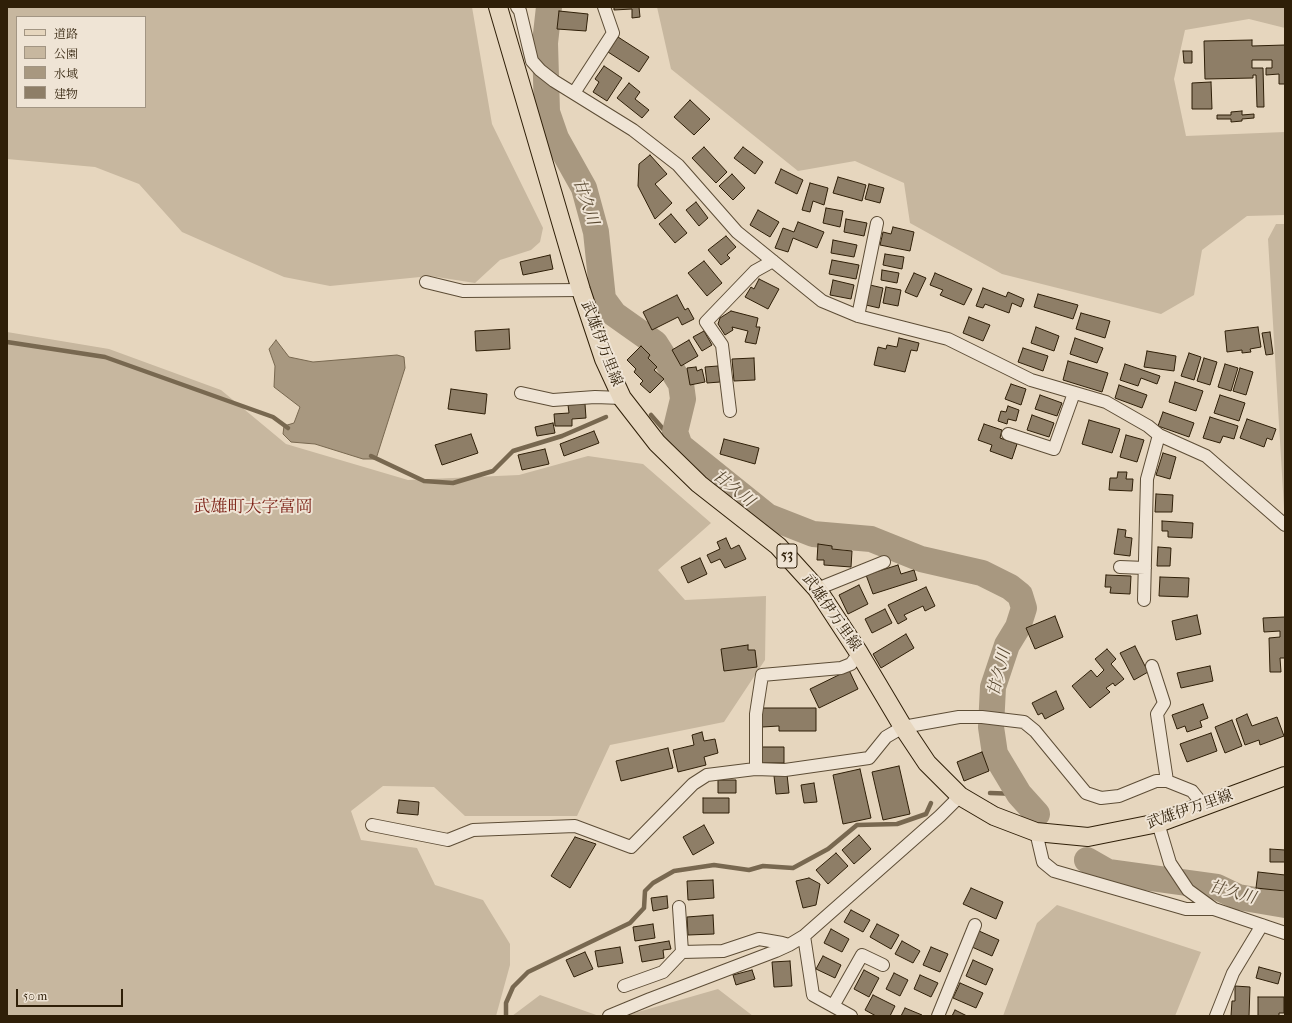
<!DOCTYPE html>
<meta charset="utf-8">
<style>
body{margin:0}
#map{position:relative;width:1292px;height:1023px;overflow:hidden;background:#e6d6be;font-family:"IM FELL French Canon","Noto Serif JP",serif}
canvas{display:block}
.frame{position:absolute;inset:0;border:8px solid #2f1f08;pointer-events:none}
.legend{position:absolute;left:16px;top:16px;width:130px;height:92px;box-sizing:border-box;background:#efe4d5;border:1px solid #a29583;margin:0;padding:5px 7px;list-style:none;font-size:12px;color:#2f1f08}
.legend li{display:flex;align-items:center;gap:8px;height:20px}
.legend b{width:20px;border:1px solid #a29583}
.scale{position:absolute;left:16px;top:989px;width:107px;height:18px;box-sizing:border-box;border:2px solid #2f1f08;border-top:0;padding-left:5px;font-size:12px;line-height:14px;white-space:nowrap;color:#2f1f08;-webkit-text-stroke:3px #efe4d5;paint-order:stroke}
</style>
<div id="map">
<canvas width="1292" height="1023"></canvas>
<div class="frame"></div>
<ul class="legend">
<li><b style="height:5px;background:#e6d6be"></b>道路</li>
<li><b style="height:11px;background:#c7b79f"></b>公園</li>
<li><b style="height:11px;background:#a89880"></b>水域</li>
<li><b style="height:11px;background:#8e7e67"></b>建物</li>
</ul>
<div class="scale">50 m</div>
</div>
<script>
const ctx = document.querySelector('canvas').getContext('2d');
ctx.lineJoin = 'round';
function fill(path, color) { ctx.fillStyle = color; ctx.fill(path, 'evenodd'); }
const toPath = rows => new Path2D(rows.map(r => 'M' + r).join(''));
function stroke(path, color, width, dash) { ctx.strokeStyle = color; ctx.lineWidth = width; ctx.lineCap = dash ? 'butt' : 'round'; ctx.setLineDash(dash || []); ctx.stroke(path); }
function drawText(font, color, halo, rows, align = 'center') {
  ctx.font = font + ' "IM FELL French Canon","Noto Serif JP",serif'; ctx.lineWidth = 4; ctx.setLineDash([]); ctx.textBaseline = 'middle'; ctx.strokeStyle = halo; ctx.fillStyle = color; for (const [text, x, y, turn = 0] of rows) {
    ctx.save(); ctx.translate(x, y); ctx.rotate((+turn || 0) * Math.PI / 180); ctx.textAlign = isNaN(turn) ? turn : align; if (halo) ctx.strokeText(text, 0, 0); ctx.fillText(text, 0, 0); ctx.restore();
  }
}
fill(toPath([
 [7,7,472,7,492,124,543,228,540,242,531,250,500,260,475,283,430,276,330,286,284,277,182,232,139,184,95,167,7,159],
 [17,17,145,17,145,107,17,107],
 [657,7,1285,7,1285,28,1249,19,1185,30,1174,79,1186,136,1285,132,1285,215,1247,216,1202,250,1194,295,1161,314,1002,274,910,223,904,183,855,161,798,171,671,69],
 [1276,224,1285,224,1285,525,1268,239],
 [7,332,109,349,221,390,286,444,408,480,519,475,588,456,643,464,711,523,658,570,685,600,766,596,765,660,724,722,610,745,577,816,465,816,434,787,383,786,351,811,361,840,417,848,435,885,483,900,510,944,510,965,496,1016,7,1016],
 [1057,905,1201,952,1175,1016,1003,1016,1037,923],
 [718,989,753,1016,624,1016],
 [540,995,599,1016,512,1016]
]), '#c7b79f');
const water = toPath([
 [276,340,289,357,313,362,397,355,404,357,405,368,376,459,363,459,315,444,291,442,283,434,284,426,294,423,300,407,274,387,275,366,269,349,276,340]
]);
fill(water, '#a89880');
stroke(water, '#786850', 1);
stroke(toPath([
 [7,342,105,357,273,417,288,428],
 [651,415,671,438,680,446],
 [371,456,424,481,453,483,493,471,513,451,562,436,606,417],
 [990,793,1019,794],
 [506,1016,506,1003,513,987,528,972,630,923,644,908,645,891,653,883,674,871,714,865,749,870,763,866,793,868,828,849,857,825,897,824,926,814,931,803]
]), '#786850', 4.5);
stroke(toPath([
 [549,7,545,43,547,112,556,138,584,188,596,232,603,299,614,314,655,343,681,384,683,399,675,432,680,446,767,516,813,534,871,539,921,559,982,573,1010,587,1020,595,1024,608,1018,627,1007,645,993,687,991,727,995,754,1019,794,1037,814],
 [1087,860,1108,872,1217,887,1238,897,1285,905]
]), '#a89880', 26);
const building = toPath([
 [614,7,639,7,640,17,632,18,632,9,614,10,614,7],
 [559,11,588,14,586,31,557,29,559,11],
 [618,37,649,57,639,72,608,52,618,37],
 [1252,40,1252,46,1285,45,1285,84,1279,84,1279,74,1266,75,1266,68,1272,68,1272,60,1252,60,1252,68,1263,68,1264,107,1257,107,1256,75,1253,75,1253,78,1205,79,1204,41,1252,40],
 [1183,51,1192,51,1192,63,1184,63,1183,51],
 [604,66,622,78,607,101,593,92,599,82,595,79,604,66],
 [1211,82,1212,109,1192,109,1192,83,1211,82],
 [629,83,640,92,635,99,649,110,642,118,617,98,629,83],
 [690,100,710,119,694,135,674,117,690,100],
 [1242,111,1242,115,1254,114,1254,118,1242,119,1242,121,1231,122,1231,119,1217,119,1217,115,1231,115,1231,112,1242,111],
 [704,147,727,172,716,183,692,158,704,147],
 [743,147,763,162,755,174,734,158,743,147],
 [650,155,667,174,655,184,672,203,655,219,638,186,639,164,650,155],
 [781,169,803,180,797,194,775,183,781,169],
 [732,174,745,188,733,200,719,186,732,174],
 [838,177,866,185,862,201,833,193,838,177],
 [810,183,828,188,824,205,813,201,810,212,802,210,810,183],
 [869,184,884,188,880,203,865,199,869,184],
 [696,202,708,218,699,226,686,210,696,202],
 [826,208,843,211,840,227,823,223,826,208],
 [758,210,779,222,770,237,750,225,758,210],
 [671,214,687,233,675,243,659,224,671,214],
 [846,219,867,223,864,236,844,232,846,219],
 [798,222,824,232,817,248,793,238,788,252,775,248,783,228,794,232,798,222],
 [893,227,914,232,910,251,880,245,883,232,891,234,893,227],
 [726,236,736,247,727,255,730,258,721,265,708,250,726,236],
 [833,240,857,245,854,257,831,253,833,240],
 [885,254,904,257,902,269,883,265,885,254],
 [550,255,553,269,523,275,520,262,550,255],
 [832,260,859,265,856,279,829,274,832,260],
 [704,261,722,283,707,296,688,273,704,261],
 [882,270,899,273,897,283,881,280,882,270],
 [914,273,926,278,917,297,905,292,914,273],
 [935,273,972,289,964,305,940,295,943,290,930,285,935,273],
 [759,279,779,289,768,309,745,297,751,287,754,289,759,279],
 [833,280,854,285,851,299,830,295,833,280],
 [870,285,883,288,879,308,866,305,870,285],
 [886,287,901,290,898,306,883,303,886,287],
 [983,288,1006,297,1008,292,1024,299,1021,307,1012,303,1009,313,985,304,983,308,976,306,983,288],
 [1038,294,1078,305,1073,319,1034,307,1038,294],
 [677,295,685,310,688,308,694,319,682,325,678,317,652,330,643,312,677,295],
 [731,311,758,318,756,327,760,327,756,344,745,342,748,331,732,327,733,330,725,335,718,324,720,318,731,311],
 [1081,313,1110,321,1105,338,1076,329,1081,313],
 [969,317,990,325,983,341,963,333,969,317],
 [1036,327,1059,336,1054,351,1031,343,1036,327],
 [1258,327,1261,347,1250,349,1251,352,1242,353,1242,350,1227,352,1225,331,1258,327],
 [509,329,510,349,476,351,475,331,509,329],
 [704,331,712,345,702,351,693,337,704,331],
 [1270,332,1273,354,1266,355,1262,333,1270,332],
 [899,338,919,343,917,351,911,350,905,372,874,365,878,347,886,349,887,345,897,347,899,338],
 [1075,338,1103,348,1097,363,1070,354,1075,338],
 [689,340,698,356,681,366,672,350,689,340],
 [641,346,650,355,648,358,657,367,654,370,664,379,650,393,640,384,643,381,634,372,636,369,627,360,641,346],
 [1023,348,1048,356,1043,371,1018,362,1023,348],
 [1147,351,1176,356,1174,371,1144,367,1147,351],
 [1189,353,1201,357,1194,380,1181,376,1189,353],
 [754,358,755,380,734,381,732,359,754,358],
 [1204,358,1217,362,1210,385,1197,381,1204,358],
 [1068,361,1108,373,1102,392,1063,380,1068,361],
 [1125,364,1160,376,1157,384,1141,378,1138,386,1120,380,1125,364],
 [1225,364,1238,368,1231,391,1218,387,1225,364],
 [718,366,720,382,707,383,705,367,718,366],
 [696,367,697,371,702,369,705,382,690,385,687,368,696,367],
 [1240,368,1253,372,1246,395,1233,391,1240,368],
 [1175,382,1203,391,1196,411,1169,402,1175,382],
 [1011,384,1026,389,1021,405,1005,399,1011,384],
 [1119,385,1147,395,1142,408,1115,398,1119,385],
 [451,389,487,394,485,414,448,409,451,389],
 [1040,395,1062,403,1057,416,1035,409,1040,395],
 [1220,395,1245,403,1239,421,1214,413,1220,395],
 [585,404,586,418,572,419,572,426,555,426,554,414,569,413,568,405,585,404],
 [1008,406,1019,410,1016,421,1008,419,1007,424,998,421,1001,411,1006,412,1008,406],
 [1163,412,1194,423,1189,437,1158,426,1163,412],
 [1032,415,1054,423,1049,437,1027,430,1032,415],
 [1210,417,1238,426,1234,439,1223,436,1220,443,1203,438,1210,417],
 [1247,419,1276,429,1272,440,1267,438,1264,447,1240,438,1247,419],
 [1089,420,1120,429,1112,453,1082,444,1089,420],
 [553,423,555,433,537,436,535,427,553,423],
 [984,424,1002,430,1000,438,1017,444,1012,459,990,451,992,445,978,440,984,424],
 [594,431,599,443,564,456,560,444,594,431],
 [471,434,478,453,442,465,435,445,471,434],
 [1126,435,1144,440,1137,462,1120,457,1126,435],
 [724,439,759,448,755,464,720,454,724,439],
 [545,449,549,464,522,470,518,455,545,449],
 [1163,453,1176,457,1170,479,1156,475,1163,453],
 [1118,472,1127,472,1126,479,1133,479,1132,491,1109,490,1110,478,1117,478,1118,472],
 [1156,494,1173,495,1172,512,1155,512,1156,494],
 [1162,521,1193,523,1192,538,1168,537,1168,531,1162,531,1162,521],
 [1118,529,1126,530,1125,537,1132,538,1130,556,1114,554,1118,529],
 [726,538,731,549,739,545,746,559,725,568,720,559,711,563,707,555,720,549,717,542,726,538],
 [818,544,832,546,832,549,852,551,851,567,824,565,824,560,817,560,818,544],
 [1158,547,1171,548,1170,566,1157,566,1158,547],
 [700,558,707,574,688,583,681,567,700,558],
 [898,565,901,574,914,570,917,580,873,594,866,575,898,565],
 [1106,575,1131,576,1130,594,1110,593,1111,587,1105,587,1106,575],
 [1160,577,1189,578,1188,597,1159,596,1160,577],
 [859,585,868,604,848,614,839,595,859,585],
 [926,587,935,606,925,611,923,606,904,615,907,619,898,624,888,605,926,587],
 [885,609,892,623,872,633,865,619,885,609],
 [1197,615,1201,634,1176,640,1172,621,1197,615],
 [1055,616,1063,637,1035,649,1026,628,1055,616],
 [1285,617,1285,658,1280,658,1281,672,1270,672,1269,638,1280,637,1280,631,1264,632,1263,618,1285,617],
 [906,634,914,648,881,668,873,654,906,634],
 [748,645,748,650,755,650,757,667,724,671,721,649,748,645],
 [1135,646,1148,672,1134,680,1120,653,1135,646],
 [1107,649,1116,659,1111,664,1124,679,1115,686,1113,683,1106,688,1110,692,1090,708,1072,686,1091,670,1097,677,1104,670,1095,659,1107,649],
 [1210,666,1213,681,1181,688,1177,673,1210,666],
 [849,670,858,689,819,708,810,689,849,670],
 [1056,691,1064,709,1045,719,1042,713,1038,715,1032,703,1056,691],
 [1203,704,1208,718,1200,721,1202,727,1187,732,1185,726,1177,729,1172,715,1203,704],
 [762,708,816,708,816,731,779,731,779,726,762,727,762,708],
 [1247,714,1252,726,1277,717,1284,736,1260,745,1259,740,1245,745,1236,719,1247,714],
 [1232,720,1242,746,1225,753,1215,727,1232,720],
 [702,732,704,741,715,739,718,753,704,757,706,765,678,772,673,750,694,745,692,735,702,732],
 [1211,733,1217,751,1187,762,1180,744,1211,733],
 [758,747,784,747,784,763,758,763,758,747],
 [668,748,673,768,621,781,616,761,668,748],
 [982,752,989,771,964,781,957,762,982,752],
 [899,766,910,814,883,820,872,772,899,766],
 [860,769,871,818,843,824,833,775,860,769],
 [787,774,789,793,776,794,774,776,787,774],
 [718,780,736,780,736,793,718,793,718,780],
 [814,783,817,802,804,803,801,785,814,783],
 [703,798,729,798,729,813,703,813,703,798],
 [399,800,419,802,418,815,397,813,399,800],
 [704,825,714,843,693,855,683,837,704,825],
 [859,835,871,849,854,864,842,850,859,835],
 [575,837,596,844,570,888,551,876,575,837],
 [1270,849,1285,850,1285,862,1270,862,1270,849],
 [836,853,848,866,828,884,816,870,836,853],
 [1258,872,1285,875,1285,891,1256,888,1258,872],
 [809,878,820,884,816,905,803,908,796,881,809,878],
 [713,880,714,898,688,900,687,881,713,880],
 [971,888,1003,902,996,919,963,904,971,888],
 [667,896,668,908,653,911,651,898,667,896],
 [851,910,870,920,863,932,844,922,851,910],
 [713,915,714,934,688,935,687,917,713,915],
 [653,924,655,938,635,941,633,927,653,924],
 [877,924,899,935,891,949,870,937,877,924],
 [831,929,849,939,842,952,824,943,831,929],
 [979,931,999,940,992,956,972,947,979,931],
 [669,941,671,949,663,950,664,958,642,962,639,946,669,941],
 [902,941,920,951,913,963,895,954,902,941],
 [620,947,623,963,598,967,595,951,620,947],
 [931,947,948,954,940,972,923,965,931,947],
 [585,952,593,969,574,977,566,960,585,952],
 [823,956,841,965,835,978,816,969,823,956],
 [973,960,993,969,986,985,966,976,973,960],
 [790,961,792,986,774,987,772,962,790,961],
 [1259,967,1281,973,1278,984,1256,978,1259,967],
 [752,970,755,979,736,985,733,975,752,970],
 [864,970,879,978,869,997,854,989,864,970],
 [894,973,908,980,900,996,886,989,894,973],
 [920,975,938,983,931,997,914,989,920,975],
 [960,983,983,993,976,1008,953,998,960,983],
 [1235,986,1250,987,1249,1016,1231,1016,1232,1001,1235,1001,1235,986],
 [873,995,895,1006,890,1016,876,1016,865,1010,873,995],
 [1258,997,1284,997,1284,1013,1279,1013,1279,1016,1258,1016,1258,997],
 [905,1008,922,1015,922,1016,901,1016,905,1008],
 [955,1010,967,1016,952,1016,955,1010]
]);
fill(building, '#8e7e67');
stroke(building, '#2f1f08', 1);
const minor = toPath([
 [517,7,520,11,532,61,540,70,554,81,633,130,678,165,737,232,822,301,858,316,948,339,1031,380,1106,402,1148,426,1159,435,1206,456,1285,525],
 [574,93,613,33,604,7],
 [426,282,463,291,581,290],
 [858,316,877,223],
 [521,393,553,400,595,397,622,398],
 [730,411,722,345,706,322,755,271,773,261],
 [1008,434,1054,449,1074,393],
 [1120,567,1145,568],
 [817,589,884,562],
 [1144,600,1147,479,1159,435],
 [1152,666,1164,703,1157,714,1167,781],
 [756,764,756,714,762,675,841,668,851,664,859,653],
 [1158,823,1170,863,1188,890,1214,909,1285,933],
 [372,825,448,840,473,830,575,826,631,847,693,784,707,775,755,769,785,770,869,758,886,737,903,727,959,717,982,717,1024,722,1035,731,1086,793,1101,798,1119,796,1156,781,1167,781,1192,791,1204,806],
 [1036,832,1043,862,1054,871,1186,909,1214,909],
 [679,907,682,952],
 [804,936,813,995,851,1016],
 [624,986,663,972,682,952,723,951,759,939,782,943,789,945],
 [833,1006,862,955,883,965],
 [609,1016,650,999,776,951,789,945,804,936,940,816,960,796],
 [938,1016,975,925],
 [1216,1016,1233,973,1262,925]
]);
const primary = toPath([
 [498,7,581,290,604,359,622,398,657,443,699,484,778,546,817,589,859,653,903,727,927,763,960,796,994,816,1036,832,1088,837,1158,823,1285,776]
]);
stroke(minor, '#5d4d36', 14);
stroke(primary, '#2f1f08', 20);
stroke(minor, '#efe4d5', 12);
stroke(primary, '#e6d6be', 18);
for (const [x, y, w] of [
 [787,556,20]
]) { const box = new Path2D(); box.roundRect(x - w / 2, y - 12, w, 24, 3); ctx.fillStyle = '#efe4d5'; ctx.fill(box); stroke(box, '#2f1f08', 1); }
drawText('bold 14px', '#2f1f08', null, [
 ["53",787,556]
]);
drawText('15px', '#2f1f08', '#efe4d5', [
 ["武雄伊万里線",601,344,69],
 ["武雄伊万里線",831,613,55],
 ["武雄伊万里線",1190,810,-19]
]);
drawText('italic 16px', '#594932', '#efe4d5', [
 ["甘久川",585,202,71],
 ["甘久川",733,489,39],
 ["甘久川",1000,673,-76],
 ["甘久川",1232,893,15]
]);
drawText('17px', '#7a1f14', '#efe4d5', [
 ["武雄町大字富岡",253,508]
]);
</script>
